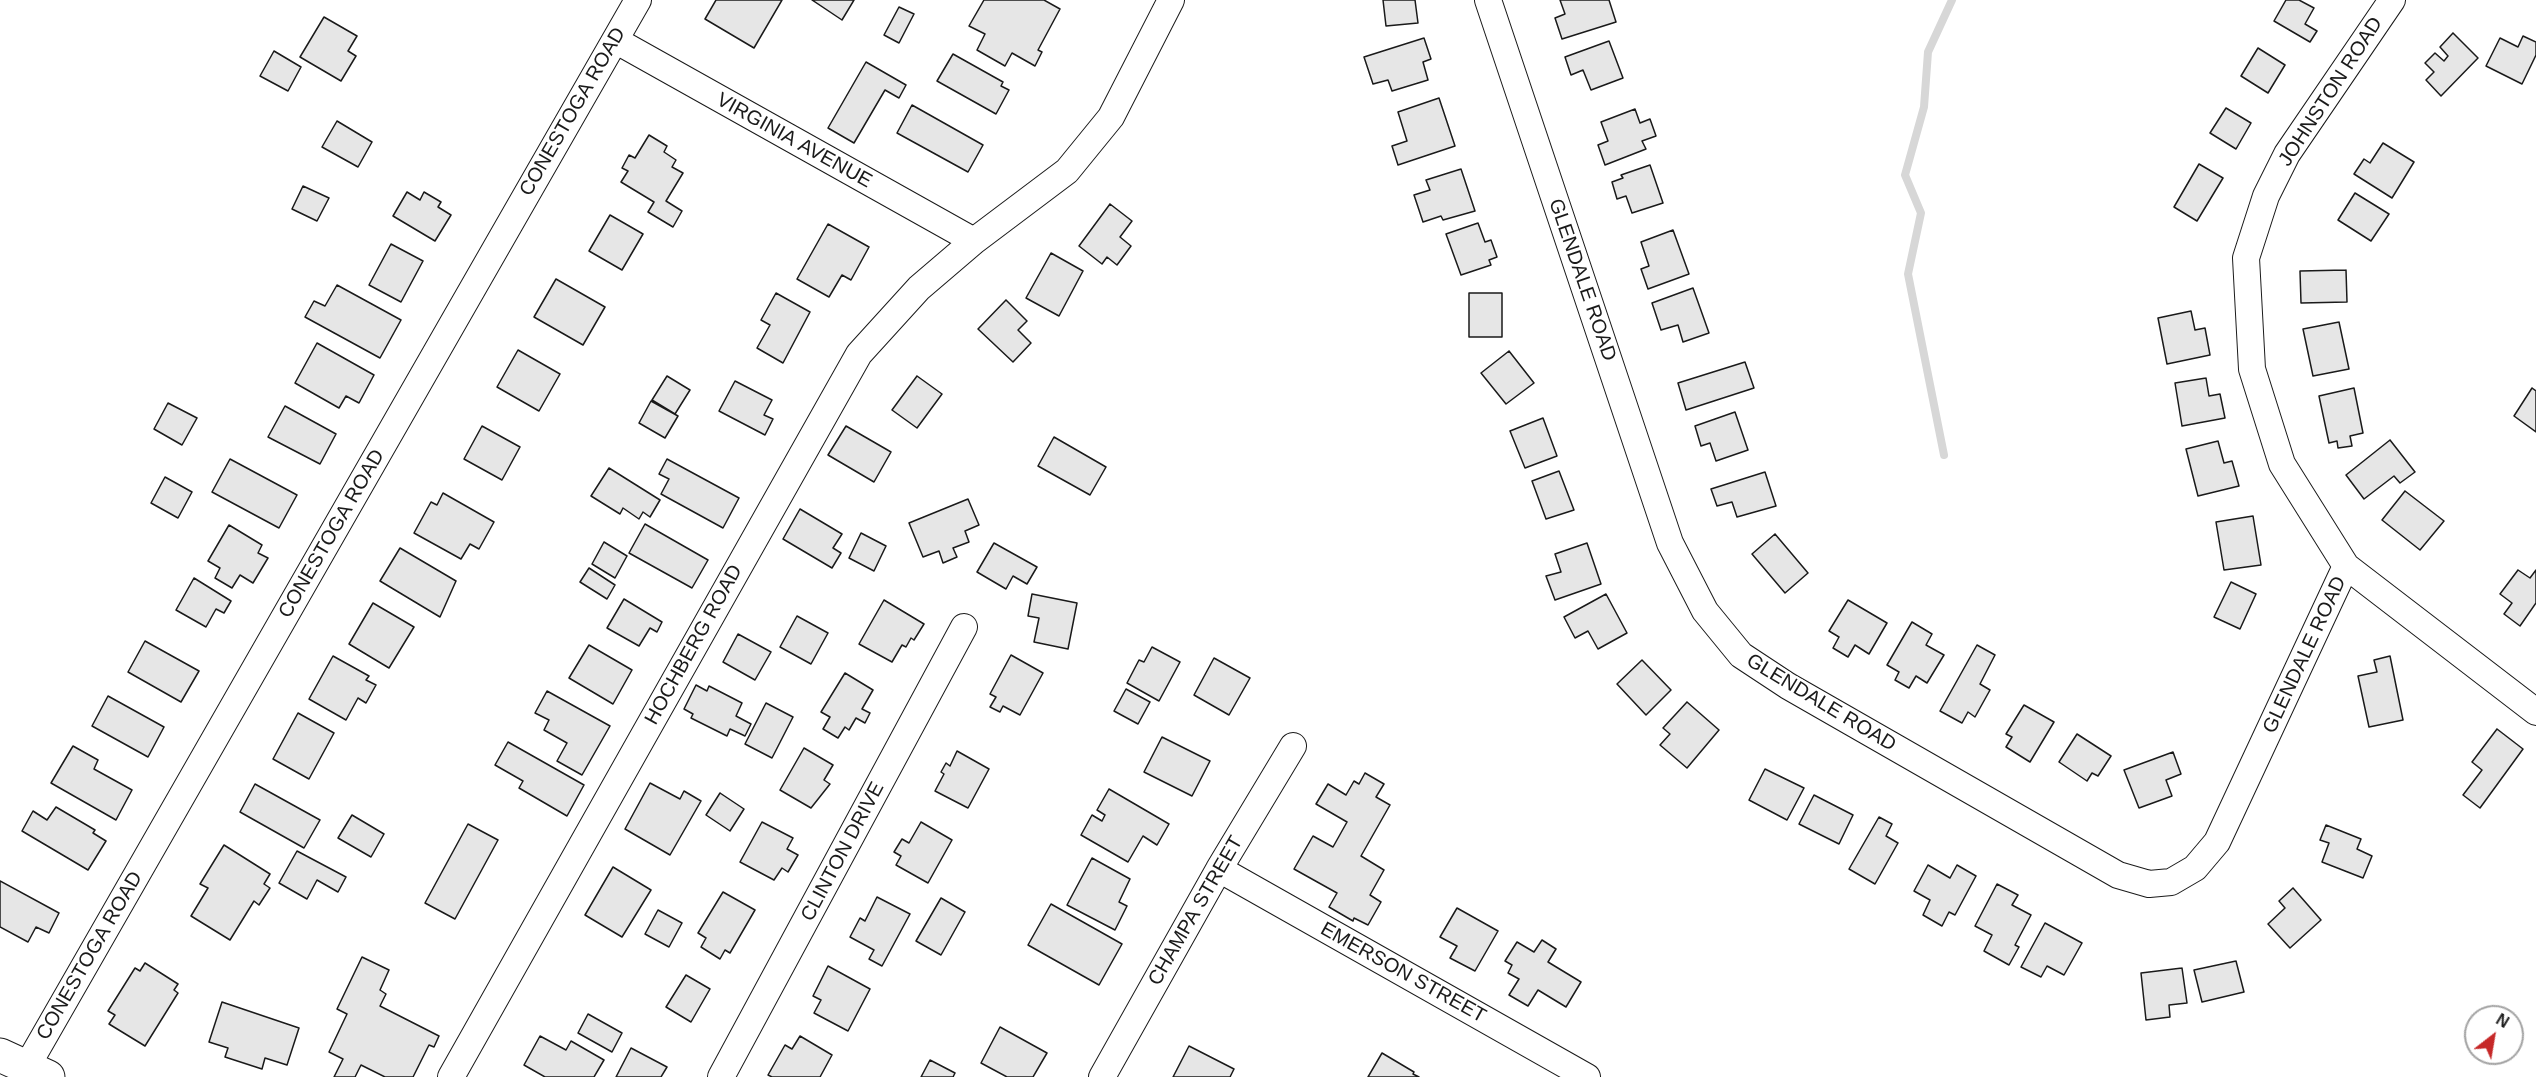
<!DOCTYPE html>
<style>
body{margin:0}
#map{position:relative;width:2536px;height:1077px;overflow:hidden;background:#fff;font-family:Helvetica,sans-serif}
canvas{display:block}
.north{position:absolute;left:2464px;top:1005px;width:60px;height:60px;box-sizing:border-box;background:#fff;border:2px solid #a3a3a3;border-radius:50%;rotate:31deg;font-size:16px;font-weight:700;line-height:24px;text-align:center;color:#1a1a1a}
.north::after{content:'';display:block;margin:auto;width:21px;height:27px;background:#c62828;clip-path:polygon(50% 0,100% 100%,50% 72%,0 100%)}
</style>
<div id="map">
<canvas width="2536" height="1077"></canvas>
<div class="north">N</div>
</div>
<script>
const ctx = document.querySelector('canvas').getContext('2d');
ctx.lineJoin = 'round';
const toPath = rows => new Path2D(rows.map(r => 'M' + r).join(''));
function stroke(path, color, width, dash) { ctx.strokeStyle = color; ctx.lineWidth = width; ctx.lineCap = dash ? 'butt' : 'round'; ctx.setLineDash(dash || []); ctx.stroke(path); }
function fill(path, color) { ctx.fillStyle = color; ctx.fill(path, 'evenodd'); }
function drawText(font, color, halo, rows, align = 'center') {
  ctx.font = font + ' Helvetica,sans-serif'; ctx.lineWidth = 4.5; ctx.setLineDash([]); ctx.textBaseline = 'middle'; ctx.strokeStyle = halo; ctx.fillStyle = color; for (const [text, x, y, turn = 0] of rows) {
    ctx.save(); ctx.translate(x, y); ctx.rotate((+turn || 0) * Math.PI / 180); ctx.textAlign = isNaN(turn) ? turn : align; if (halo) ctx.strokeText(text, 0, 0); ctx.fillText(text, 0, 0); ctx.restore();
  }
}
stroke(toPath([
 [1944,455,1908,274,1921,213,1905,175,1924,107,1928,52,1952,0]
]), '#d7d7d7', 8);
const building = toPath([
 [716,0,782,0,754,48,705,19,716,0],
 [812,0,854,0,842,20,812,0],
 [984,0,1044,0,1060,9,1038,50,1042,52,1035,66,1012,53,1005,66,977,50,985,34,969,26,984,0],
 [1383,0,1415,0,1418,23,1386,26,1383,0],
 [1560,0,1609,0,1616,22,1562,39,1555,18,1565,14,1560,0],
 [2286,0,2299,0,2314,8,2305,24,2317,31,2310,42,2274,21,2286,0],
 [899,7,914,14,899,43,884,35,899,7],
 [324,17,357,36,348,51,356,56,341,81,300,57,324,17],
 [2453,33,2478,58,2441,96,2426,80,2434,72,2425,63,2435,53,2444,61,2448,56,2440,47,2453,33],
 [2523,36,2536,42,2536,55,2522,84,2486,66,2500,38,2518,47,2523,36],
 [1424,38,1431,59,1423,62,1428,80,1392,91,1388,80,1373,84,1364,57,1424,38],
 [1609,41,1623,78,1591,90,1583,70,1571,75,1565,57,1609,41],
 [2258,48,2285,65,2268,93,2241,76,2258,48],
 [274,51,301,67,288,91,260,76,274,51],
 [953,54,1003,82,1001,86,1009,90,996,114,937,81,953,54],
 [866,62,906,85,899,98,885,90,854,143,828,128,866,62],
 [1439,98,1455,146,1398,165,1392,146,1407,141,1398,112,1439,98],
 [912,105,983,145,968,172,897,133,912,105],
 [2226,108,2251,123,2236,149,2210,133,2226,108],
 [1635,109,1640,123,1650,119,1656,136,1642,141,1646,149,1605,165,1598,145,1608,141,1601,122,1635,109],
 [337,121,372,142,358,167,322,147,337,121],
 [649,135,667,146,664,152,676,160,672,167,683,173,666,201,682,211,673,227,648,212,654,202,621,182,628,171,622,168,629,155,635,158,649,135],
 [2383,143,2414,162,2392,198,2354,174,2364,159,2370,163,2383,143],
 [2199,164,2223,178,2197,221,2174,207,2199,164],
 [1650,165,1663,203,1632,213,1626,196,1617,199,1612,182,1623,178,1621,175,1650,165],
 [1461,169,1475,211,1443,220,1441,216,1423,222,1414,195,1430,190,1426,180,1461,169],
 [303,186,329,198,317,221,292,209,303,186],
 [407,192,420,200,424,192,441,202,438,207,451,215,435,241,393,216,407,192],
 [2355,193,2389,214,2371,241,2338,220,2355,193],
 [1110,204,1132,221,1120,237,1131,246,1117,265,1107,257,1102,264,1079,246,1110,204],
 [610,215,643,234,622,270,589,251,610,215],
 [1478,223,1485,242,1491,240,1497,257,1489,260,1491,265,1461,275,1446,234,1478,223],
 [828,224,869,247,851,280,842,275,829,297,797,279,828,224],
 [1673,230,1689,274,1648,289,1641,269,1649,266,1641,242,1673,230],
 [391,244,423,261,401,302,369,285,391,244],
 [1051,253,1083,271,1059,316,1026,298,1051,253],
 [2346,270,2347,302,2301,303,2300,271,2346,270],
 [556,279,605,307,583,345,534,317,556,279],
 [337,285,401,320,380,358,305,317,314,301,325,306,337,285],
 [1693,288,1709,333,1683,342,1678,325,1661,330,1652,303,1693,288],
 [776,293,810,312,783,363,757,348,770,325,761,320,776,293],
 [1469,293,1502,293,1502,337,1469,337,1469,293],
 [1006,300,1027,321,1018,330,1031,343,1013,362,978,329,1006,300],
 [2191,311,2195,330,2205,328,2210,355,2167,364,2158,318,2191,311],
 [2339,322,2349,369,2313,376,2303,329,2339,322],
 [317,343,374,375,359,403,346,396,339,408,295,383,317,343],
 [518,350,560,374,539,411,497,387,518,350],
 [1509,351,1534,383,1506,404,1481,373,1509,351],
 [1745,362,1754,388,1686,410,1678,383,1745,362],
 [667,376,690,390,675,414,652,400,667,376],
 [917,376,942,394,917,428,892,410,917,376],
 [2206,378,2209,396,2220,394,2225,418,2182,426,2175,383,2206,378],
 [735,381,772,400,764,415,773,419,765,435,719,411,735,381],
 [2354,388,2363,433,2350,436,2352,446,2338,448,2337,441,2329,443,2319,396,2354,388],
 [2532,388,2536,391,2536,432,2514,416,2532,388],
 [651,401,678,416,665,438,639,423,651,401],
 [168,403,197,418,182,445,154,429,168,403],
 [285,406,336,434,320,464,268,437,285,406],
 [1735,412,1748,450,1716,461,1710,443,1701,446,1695,426,1735,412],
 [1543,418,1557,456,1525,468,1510,431,1543,418],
 [482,426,520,447,502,480,464,459,482,426],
 [846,426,891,452,874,482,828,455,846,426],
 [1054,437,1106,467,1090,495,1038,466,1054,437],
 [2390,440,2415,472,2400,483,2394,476,2364,499,2346,475,2390,440],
 [2218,441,2224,463,2232,461,2239,486,2198,496,2186,449,2218,441],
 [230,459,297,495,279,528,212,492,230,459],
 [667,459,739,498,723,528,661,494,669,479,659,474,667,459],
 [609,468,660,500,650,517,643,512,639,519,623,508,620,514,591,496,609,468],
 [1559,471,1574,510,1546,519,1532,481,1559,471],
 [1765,472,1776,506,1737,517,1732,502,1717,506,1711,489,1765,472],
 [165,477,192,492,178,518,151,503,165,477],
 [2405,491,2444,521,2420,550,2382,520,2405,491],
 [443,493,494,522,479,549,470,544,461,559,414,533,431,502,437,505,443,493],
 [968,499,979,525,965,531,969,542,953,548,957,557,943,563,939,551,923,557,909,523,968,499],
 [800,509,842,534,833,548,841,553,832,568,783,539,800,509],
 [2253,516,2261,565,2224,570,2216,522,2253,516],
 [645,524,708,560,692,588,629,553,645,524],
 [229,525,262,545,258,553,268,558,253,583,240,575,232,588,215,578,220,568,208,561,229,525],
 [861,533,886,546,874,571,849,558,861,533],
 [1775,534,1808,573,1785,593,1752,554,1775,534],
 [604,542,627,556,615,578,592,564,604,542],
 [994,543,1037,567,1027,584,1013,576,1006,589,977,572,994,543],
 [1587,543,1601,584,1555,600,1546,576,1561,572,1555,554,1587,543],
 [400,548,456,581,440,617,380,581,400,548],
 [589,568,615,585,607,599,580,582,589,568],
 [2518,570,2530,578,2536,570,2536,603,2520,626,2504,614,2512,603,2500,594,2518,570],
 [194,578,231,601,224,613,216,609,206,627,176,610,194,578],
 [2231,582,2256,594,2240,629,2214,617,2231,582],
 [1032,594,1077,603,1068,649,1034,642,1039,618,1028,616,1032,594],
 [1606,594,1627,633,1598,649,1588,631,1575,638,1564,617,1606,594],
 [624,599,662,622,657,632,650,628,639,646,607,628,624,599],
 [884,600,924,624,914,640,911,638,906,647,902,645,892,662,859,644,884,600],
 [1848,600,1887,623,1869,654,1855,645,1848,657,1833,648,1839,637,1829,631,1848,600],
 [373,603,414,627,389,668,349,644,373,603],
 [797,616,828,633,811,664,780,647,797,616],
 [1912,622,1932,634,1926,645,1944,655,1927,683,1916,676,1909,688,1895,680,1899,672,1887,665,1912,622],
 [738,634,771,652,755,680,723,662,738,634],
 [145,641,199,671,181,702,128,672,145,641],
 [589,645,632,670,613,704,569,678,589,645],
 [1977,645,1995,655,1980,684,1990,690,1975,717,1968,712,1962,723,1940,711,1977,645],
 [1152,647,1180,662,1159,701,1127,683,1139,660,1144,662,1152,647],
 [1011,655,1043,673,1020,715,1003,706,1000,712,990,707,996,697,990,694,1011,655],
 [333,656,369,676,366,680,376,685,366,703,358,698,346,720,309,699,333,656],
 [2390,656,2403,720,2369,727,2358,676,2377,672,2374,660,2390,656],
 [1214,658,1250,678,1229,715,1194,695,1214,658],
 [1642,660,1671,690,1646,715,1617,684,1642,660],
 [845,673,873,690,862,709,870,713,865,723,856,718,849,730,845,727,838,738,823,729,830,717,821,712,845,673],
 [696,685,707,691,709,686,742,703,736,716,751,724,745,736,730,729,727,736,691,718,693,714,684,709,696,685],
 [1126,689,1150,702,1138,724,1114,711,1126,689],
 [547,691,610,726,582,775,557,761,567,743,544,730,549,720,535,713,547,691],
 [108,696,164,727,148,757,92,726,108,696],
 [1687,702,1719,730,1687,768,1660,745,1670,734,1663,728,1687,702],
 [766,703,793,717,772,758,745,744,766,703],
 [2024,705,2054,722,2030,762,2006,747,2012,737,2006,734,2024,705],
 [298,713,334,733,309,779,273,759,298,713],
 [2497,729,2523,749,2480,808,2463,795,2482,770,2472,762,2497,729],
 [2077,734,2111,756,2098,776,2092,773,2087,781,2059,762,2077,734],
 [1162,737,1210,761,1192,796,1144,772,1162,737],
 [508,742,584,785,567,816,519,788,523,781,495,765,508,742],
 [73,746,98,760,94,769,132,790,116,820,51,783,73,746],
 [804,748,833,765,824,780,830,784,811,808,780,790,804,748],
 [957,751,989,769,968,808,935,791,944,774,941,772,946,763,950,766,957,751],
 [2173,752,2181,774,2166,780,2172,796,2139,808,2124,770,2173,752],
 [1765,769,1804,788,1787,820,1749,800,1765,769],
 [1365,773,1384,784,1376,797,1390,805,1361,856,1384,870,1370,895,1381,902,1368,925,1354,918,1353,921,1329,907,1337,893,1294,869,1313,836,1333,847,1347,822,1316,804,1328,784,1346,795,1354,781,1359,784,1365,773],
 [650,783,680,799,684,791,701,801,670,855,625,829,650,783],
 [255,784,320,820,304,848,240,812,255,784],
 [1109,789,1169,824,1157,845,1143,836,1128,862,1081,835,1092,815,1102,821,1105,815,1097,810,1109,789],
 [720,793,744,809,730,831,706,815,720,793],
 [1814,795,1853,815,1839,844,1799,824,1814,795],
 [56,807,95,830,93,833,106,841,88,870,22,831,33,811,47,820,56,807],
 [352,815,384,834,371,857,338,838,352,815],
 [1879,817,1892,824,1886,836,1898,843,1875,884,1849,869,1879,817],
 [762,822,793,838,787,849,798,855,788,872,782,868,774,880,740,862,762,822],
 [921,822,952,840,928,883,896,865,901,856,894,852,902,839,909,843,921,822],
 [468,824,498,840,455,919,425,903,468,824],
 [2326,825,2361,839,2357,849,2372,856,2363,878,2322,862,2329,843,2320,840,2326,825],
 [224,845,270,874,264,884,270,888,259,905,254,901,230,940,191,916,208,888,200,884,224,845],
 [297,851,346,877,338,892,317,880,307,899,279,883,297,851],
 [1092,858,1130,879,1119,902,1127,906,1115,930,1067,905,1092,858],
 [1928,865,1950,878,1957,865,1976,876,1955,915,1949,912,1942,926,1923,915,1930,900,1914,891,1928,865],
 [613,867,651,890,622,937,585,915,613,867],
 [0,881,59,913,49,933,36,927,28,942,0,927,0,881],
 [1997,884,2018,895,2012,905,2031,915,2015,945,2019,947,2009,965,1984,951,1992,935,1975,926,1997,884],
 [2293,888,2321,920,2290,948,2268,924,2285,908,2279,901,2293,888],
 [723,892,755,910,730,953,725,950,720,959,701,947,706,938,698,933,723,892],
 [877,897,910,914,882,966,869,959,874,950,850,937,860,918,865,921,877,897],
 [941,898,965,912,941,955,916,941,941,898],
 [1051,904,1122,944,1099,985,1028,945,1051,904],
 [1457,908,1498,931,1475,971,1450,958,1457,946,1440,937,1457,908],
 [658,910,682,923,669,947,645,934,658,910],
 [2045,923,2082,943,2064,975,2047,966,2041,977,2021,967,2045,923],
 [1542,940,1556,949,1548,962,1581,982,1566,1007,1538,990,1528,1006,1509,995,1519,979,1508,973,1512,965,1505,961,1517,942,1534,952,1542,940],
 [362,957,389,970,380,990,386,994,380,1006,439,1036,434,1047,429,1045,413,1077,385,1077,361,1065,355,1077,334,1077,343,1059,329,1052,347,1014,337,1009,362,957],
 [2236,961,2244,992,2202,1002,2194,970,2236,961],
 [145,963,178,984,174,990,178,993,145,1046,109,1024,115,1015,108,1011,135,968,140,971,145,963],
 [828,966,870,989,848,1031,814,1013,821,1000,813,996,828,966],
 [2182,968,2187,1003,2169,1005,2170,1017,2146,1020,2141,973,2182,968],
 [686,975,710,989,691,1022,666,1007,686,975],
 [222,1002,299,1028,287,1065,265,1058,262,1069,225,1057,228,1048,209,1042,222,1002],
 [588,1014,622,1033,612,1052,578,1033,588,1014],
 [1000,1027,1047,1053,1033,1077,1007,1077,981,1063,1000,1027],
 [540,1036,566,1050,571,1041,604,1060,594,1077,545,1077,524,1065,540,1036],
 [800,1036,832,1055,820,1077,772,1077,768,1075,785,1045,792,1049,800,1036],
 [1189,1046,1234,1069,1230,1077,1173,1077,1189,1046],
 [631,1048,667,1067,661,1077,616,1077,631,1048],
 [1382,1053,1414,1072,1413,1074,1419,1077,1368,1077,1382,1053],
 [930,1060,955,1073,953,1077,921,1077,930,1060]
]);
fill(building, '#e6e6e6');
stroke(building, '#1a1a1a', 1.5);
const street = toPath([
 [1488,0,1670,543,1705,611,1741,655,1788,686,2118,875,2149,884,2171,882,2195,868,2217,842,2346,566],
 [2392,0,2287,154,2266,196,2246,258,2252,369,2282,464,2346,566,2536,712],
 [615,40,974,241],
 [1219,869,1587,1077],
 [26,1068,638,0],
 [451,1077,859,354,919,288,974,241,1067,171,1111,117,1171,0],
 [721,1077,964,627],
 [1102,1077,1219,869,1293,746]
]);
const secondary = toPath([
 [0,1055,48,1077]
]);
stroke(street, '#1a1a1a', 28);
stroke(secondary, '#1a1a1a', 35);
stroke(street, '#fff', 26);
stroke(secondary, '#fff', 33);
drawText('20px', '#1a1a1a', '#fff', [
 ["JOHNSTON ROAD",2331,92,-57],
 ["CONESTOGA ROAD",573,112,-60],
 ["VIRGINIA AVENUE",794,141,29],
 ["GLENDALE ROAD",1582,280,71],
 ["CONESTOGA ROAD",332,534,-60],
 ["HOCHBERG ROAD",694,645,-61],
 ["GLENDALE ROAD",2305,655,-65],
 ["GLENDALE ROAD",1821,703,31],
 ["CLINTON DRIVE",843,852,-62],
 ["CHAMPA STREET",1196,911,-60],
 ["CONESTOGA ROAD",90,956,-60],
 ["EMERSON STREET",1403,973,29]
]);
</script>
